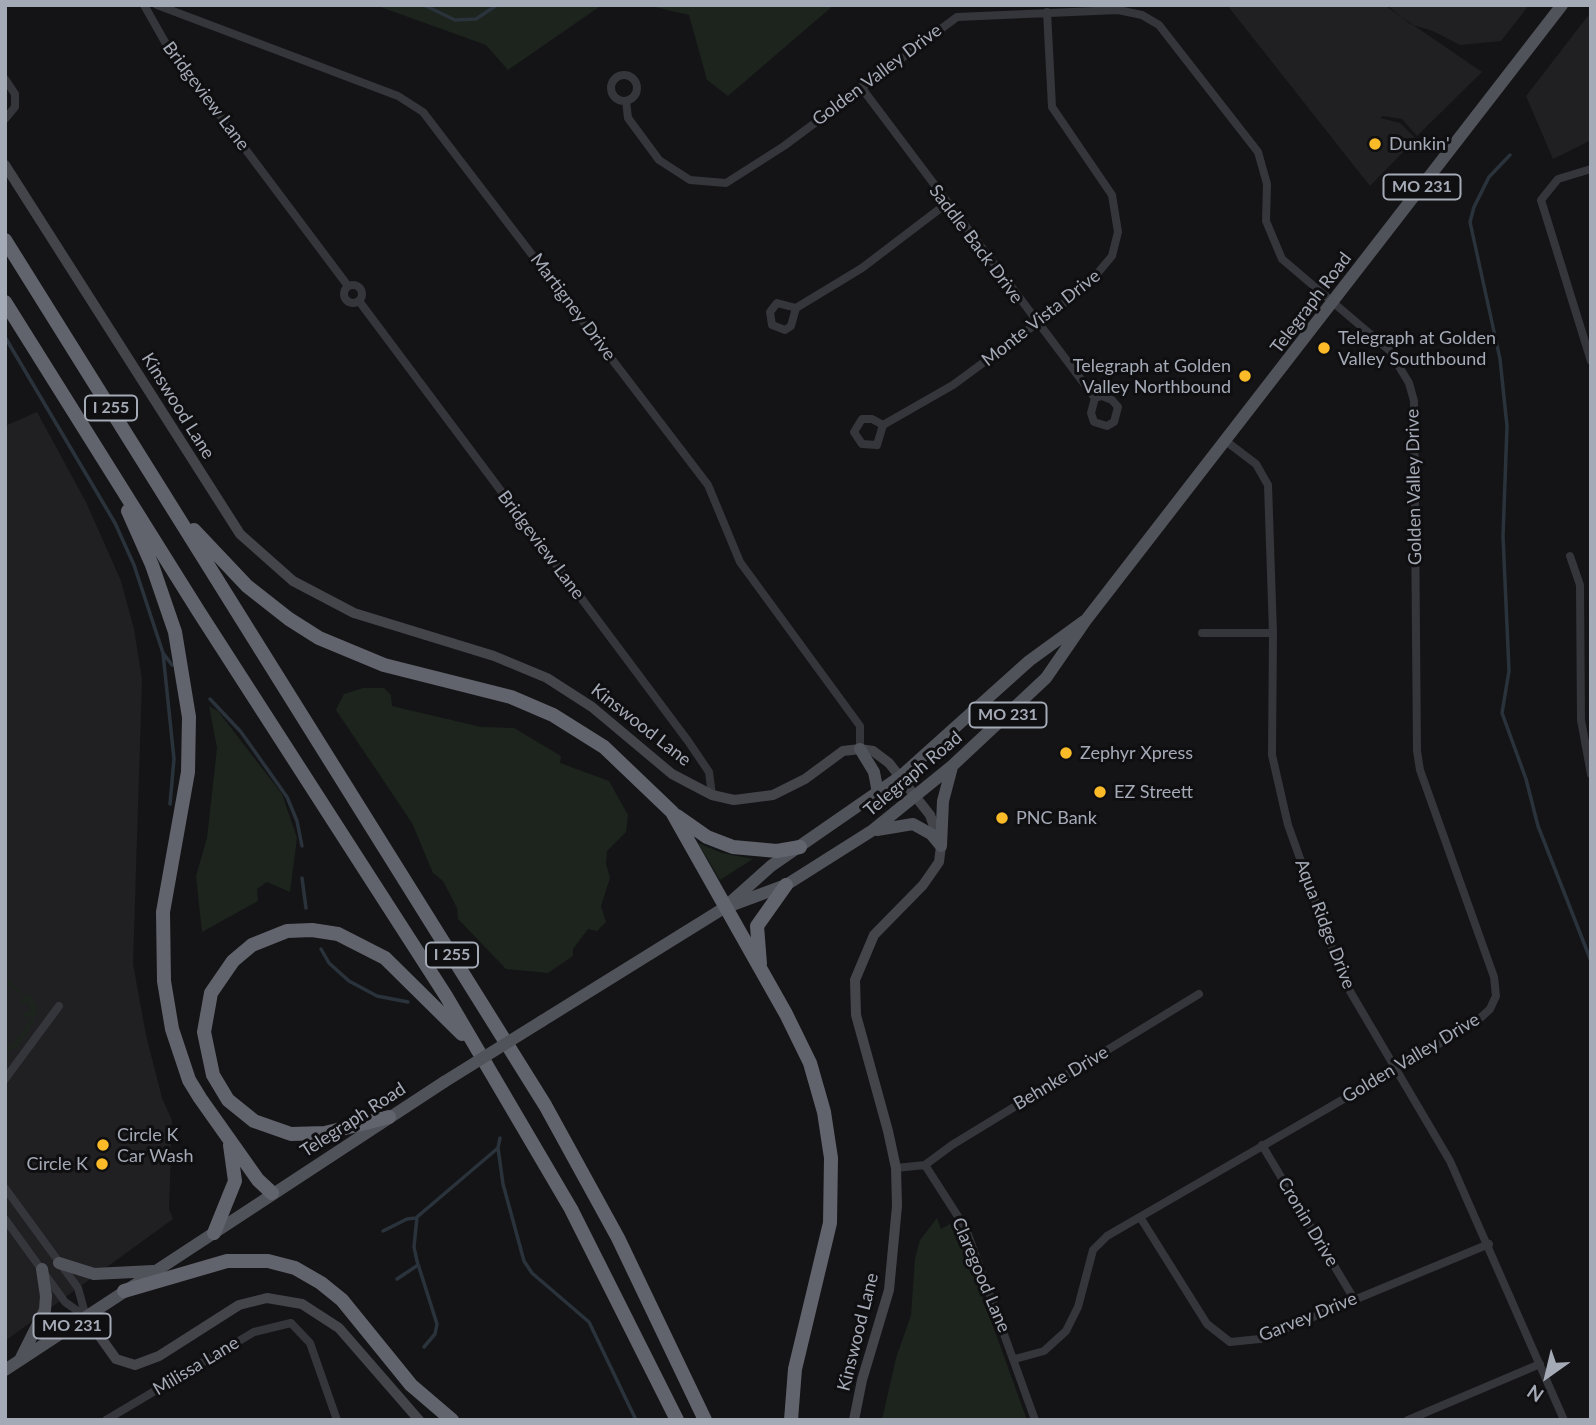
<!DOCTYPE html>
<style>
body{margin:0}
#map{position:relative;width:1596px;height:1425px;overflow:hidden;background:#141416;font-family:Lato,sans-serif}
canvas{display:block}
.frame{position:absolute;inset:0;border:7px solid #a5aab7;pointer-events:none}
.north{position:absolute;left:1512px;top:1341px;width:70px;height:70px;-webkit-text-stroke:5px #0f0f11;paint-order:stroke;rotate:214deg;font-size:19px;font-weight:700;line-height:28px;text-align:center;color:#a5aab7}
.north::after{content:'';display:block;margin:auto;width:24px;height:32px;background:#a5aab7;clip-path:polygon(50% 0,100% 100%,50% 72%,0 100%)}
</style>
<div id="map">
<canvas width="1596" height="1425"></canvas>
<div class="frame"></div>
<div class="north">N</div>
</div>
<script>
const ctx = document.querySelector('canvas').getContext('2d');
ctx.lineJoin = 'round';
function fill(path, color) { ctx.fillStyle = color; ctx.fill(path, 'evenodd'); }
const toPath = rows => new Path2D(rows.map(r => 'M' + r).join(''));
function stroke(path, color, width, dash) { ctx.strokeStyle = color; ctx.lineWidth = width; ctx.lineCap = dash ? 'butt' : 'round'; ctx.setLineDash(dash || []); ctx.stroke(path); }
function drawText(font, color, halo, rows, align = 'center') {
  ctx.font = font + ' Lato,sans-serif'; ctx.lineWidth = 6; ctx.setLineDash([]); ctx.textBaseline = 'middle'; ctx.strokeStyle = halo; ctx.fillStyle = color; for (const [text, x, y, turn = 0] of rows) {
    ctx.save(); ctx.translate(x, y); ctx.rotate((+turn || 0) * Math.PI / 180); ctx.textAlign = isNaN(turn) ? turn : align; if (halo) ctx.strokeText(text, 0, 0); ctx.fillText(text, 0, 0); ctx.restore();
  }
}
fill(toPath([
 [1227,5,1384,5,1482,72,1417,136,1402,119,1383,116,1380,118,1400,123,1416,139,1370,186],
 [1387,5,1529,5,1501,41,1460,45,1433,31,1410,24],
 [1591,12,1591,140,1553,159,1526,96],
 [37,412,86,502,121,581,134,629,142,679,133,964,146,1035,162,1098,172,1120,169,1209,173,1219,5,1341,5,426]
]), '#202023');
fill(toPath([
 [375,5,602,5,508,70,486,45],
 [646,5,834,5,728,96,707,80,689,15],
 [363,688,384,688,391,695,392,706,481,727,514,728,561,756,560,763,609,781,628,815,626,832,607,851,606,864,610,878,601,906,606,922,597,931,588,929,573,949,573,956,548,973,506,969,458,919,457,908,443,881,433,873,412,823,336,710,344,694],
 [209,706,218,711,282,794,297,838,290,892,267,882,257,889,258,901,202,932,196,876,207,838,217,748],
 [698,843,722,853,753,859,720,880],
 [5,978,25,995,31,996,37,1009,33,1023,30,1024,31,1027,16,1048,9,1051,5,1051,5,1043,11,1047,31,1019,30,1015,26,1018,22,1014,31,1011,28,1002,19,1005,24,996,5,983],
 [937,1218,941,1229,955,1221,1027,1420,882,1420,896,1358,911,1315,915,1258,920,1240]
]), '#1c241d');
stroke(toPath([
 [424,5,455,20,476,19,497,5],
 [1510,155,1489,177,1474,207,1470,222,1500,359,1507,426,1503,536,1509,671,1502,713,1526,779,1538,826,1591,961],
 [5,337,115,523,134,565,163,653,172,665],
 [163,653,174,759,170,804],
 [210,699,241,732,287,797,297,821,302,846],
 [302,878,306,908],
 [321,949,329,963,349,981,377,996,408,1002],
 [498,1148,503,1184,524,1261,532,1273,589,1322,636,1420],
 [383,1231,407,1219,416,1218],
 [397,1279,418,1265],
 [424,1347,435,1334,437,1324,417,1261,414,1247,417,1217,498,1148,500,1138]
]), '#2a333b', 3.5);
stroke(toPath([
 [144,5,165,42,348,286],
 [157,5,398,96,423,112,708,485,740,562,860,726,860,749],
 '611 88a13 13 0 1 1 26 0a13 13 0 1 1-26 0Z',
 [5,79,15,94,15,107,5,119],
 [861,87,1095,398,1091,413,1094,422,1107,426,1114,422,1118,407,1112,400,1102,396,1095,398],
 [626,101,628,118,659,160,690,180,726,183,784,146,957,17,1118,10,1142,15,1159,25,1258,152,1267,184,1266,221,1282,259,1389,350,1409,383,1414,401,1417,751,1420,770,1494,977,1496,996,1490,1009,1475,1023,1107,1236,1093,1250,1078,1307,1066,1331,1044,1351,1015,1359],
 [1591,169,1558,179,1541,200,1591,361],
 '344 294a9 9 0 1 1 18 0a9 9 0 1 1-18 0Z',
 [359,301,688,741,709,772,712,795],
 [796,308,777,303,770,312,772,325,785,330,791,326,796,308,862,268,946,204],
 [883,425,872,419,862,419,854,432,862,444,877,445,883,425,953,385,1086,287,1112,256,1118,232,1112,195,1052,107,1047,12],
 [1227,442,1256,464,1268,485,1273,633,1272,755,1288,825,1344,981,1450,1161,1564,1420],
 [1570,556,1580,585,1581,720,1591,774],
 [1202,633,1273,633],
 [5,1079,59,1006],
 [1262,1145,1354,1299],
 [925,1165,966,1229,1035,1420],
 [896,1168,925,1165,952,1145,1199,994],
 [5,1188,78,1288,86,1317],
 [1140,1217,1207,1324,1230,1342,1260,1339,1489,1244],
 [5,1219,65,1302,86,1317],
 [106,1420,254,1332,291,1323,310,1343,337,1420],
 [1408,1420,1540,1364]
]), '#35363b', 8);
stroke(toPath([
 [5,165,240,534,293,581,354,613,494,656,547,678,592,707,672,774,712,795,734,800,773,795,805,779,843,751,860,749,873,751,889,763,930,815,941,846,939,862,923,885,874,935,855,980,856,1015,888,1131,896,1168,897,1206,889,1290,862,1380,854,1420],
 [86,1317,116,1359,135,1365,159,1356,239,1305,267,1298,302,1304,339,1328,419,1420]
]), '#43454b', 10);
stroke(toPath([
 [860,749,874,772,878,793],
 [877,830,913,824,931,834,941,846],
 [941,846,943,801,952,767],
 [724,908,786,885,873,830,952,766,1046,678,1086,620,1562,5],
 [542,1021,724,908,771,866,901,776,1029,661,1084,621],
 [59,1263,94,1274,153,1271],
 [20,1360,45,1310,46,1296,42,1269],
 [5,1370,444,1082]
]), '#51535b', 12);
stroke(toPath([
 [5,240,545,1105,618,1238,705,1420],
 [5,302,199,612,446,996,571,1209,677,1420],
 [128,511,152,565,175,632,189,717,188,772,163,912,164,981,172,1029,189,1080,200,1098,258,1180,272,1193],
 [194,530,247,586,289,619,319,638,384,665,511,697,553,715,604,747,672,812,786,1014,810,1063,824,1112,831,1158,830,1223,795,1369,791,1420],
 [677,816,707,837,733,847,777,851,800,847],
 [760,964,757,926,786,885],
 [389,1117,325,1133,291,1134,254,1121,228,1100,213,1075,204,1032,211,993,233,961,252,945,287,931,312,930,338,934,385,958,462,1034],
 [214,1233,235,1181,230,1145],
 [124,1291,227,1261,268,1261,295,1268,321,1283,342,1300,411,1385,452,1420]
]), '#61646d', 14);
stroke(toPath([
 [444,1082,542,1021]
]), '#51535b', 12);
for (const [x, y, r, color] of [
 [1375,144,7,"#fbbb28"],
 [1324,348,7,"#fbbb28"],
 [1245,376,7,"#fbbb28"],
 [1066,753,7,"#fbbb28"],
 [1100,792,7,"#fbbb28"],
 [1002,818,7,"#fbbb28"],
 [103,1145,7,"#fbbb28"],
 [102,1164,7,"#fbbb28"]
]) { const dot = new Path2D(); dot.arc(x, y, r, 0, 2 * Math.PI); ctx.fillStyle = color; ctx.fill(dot); stroke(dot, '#0f0f11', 2.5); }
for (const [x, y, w] of [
 [1422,187,77],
 [111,408,52],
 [1008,715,77],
 [452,955,52],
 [72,1326,77]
]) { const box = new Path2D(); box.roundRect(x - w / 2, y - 12.5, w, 25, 5); ctx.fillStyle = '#0f0f11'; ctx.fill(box); stroke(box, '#a5aab7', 2); }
drawText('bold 16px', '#a5aab7', null, [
 ["MO 231",1422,187],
 ["I 255",111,408],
 ["MO 231",1008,715],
 ["I 255",452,955],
 ["MO 231",72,1326]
]);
drawText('18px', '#a5aab7', '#0f0f11', [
 ["Golden Valley Drive",877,75,-37],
 ["Bridgeview Lane",206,96,53],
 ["Saddle Back Drive",976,244,53],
 ["Telegraph Road",1311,303,-53],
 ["Martigney Drive",573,307,53],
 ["Monte Vista Drive",1041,318,-38],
 ["Kinswood Lane",178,406,58],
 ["Golden Valley Drive",1414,487,-91],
 ["Bridgeview Lane",541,545,53],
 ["Kinswood Lane",641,725,38],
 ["Telegraph Road",913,774,-40],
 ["Aqua Ridge Drive",1325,924,69],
 ["Golden Valley Drive",1411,1058,-31],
 ["Behnke Drive",1061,1078,-31],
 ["Telegraph Road",353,1120,-33],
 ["Cronin Drive",1308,1222,59],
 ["Claregood Lane",981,1275,67],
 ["Garvey Drive",1308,1317,-22],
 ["Kinswood Lane",858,1332,-76],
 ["Milissa Lane",196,1366,-31]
]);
drawText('18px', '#a5aab7', '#0f0f11', [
 ["Dunkin'",1389,144],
 ["Telegraph at Golden",1338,338],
 ["Valley Southbound",1338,359],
 ["Telegraph at Golden",1231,366,"right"],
 ["Valley Northbound",1231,387,"right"],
 ["Zephyr Xpress",1080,753],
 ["EZ Streett",1114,792],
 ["PNC Bank",1016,818],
 ["Circle K",117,1135],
 ["Car Wash",117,1156],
 ["Circle K",88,1164,"right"]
], 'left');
</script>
